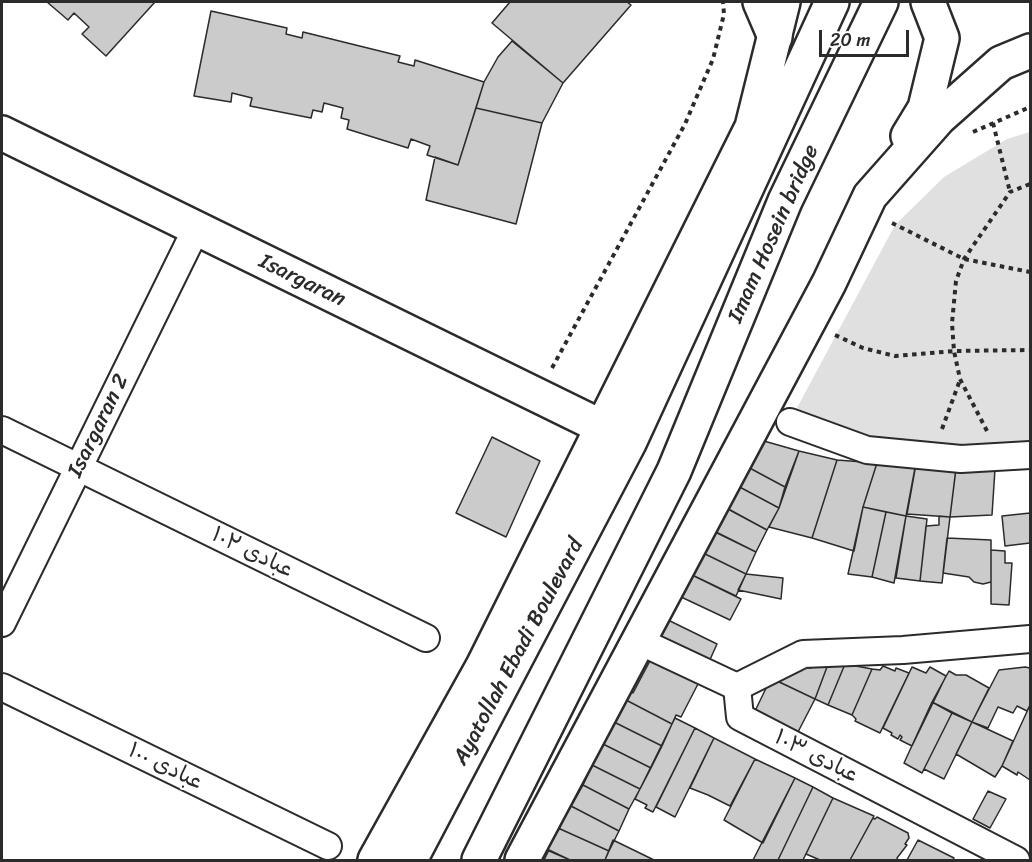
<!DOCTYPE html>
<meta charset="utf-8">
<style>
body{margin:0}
#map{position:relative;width:1032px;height:862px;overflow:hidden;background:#fff;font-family:Sriracha,sans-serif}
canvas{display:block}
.frame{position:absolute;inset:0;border:3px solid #2b2b2b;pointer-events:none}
.scale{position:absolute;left:819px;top:30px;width:90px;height:27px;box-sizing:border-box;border:3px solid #2b2b2b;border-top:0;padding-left:8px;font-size:18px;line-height:21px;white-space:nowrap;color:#2b2b2b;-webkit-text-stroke:4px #fff;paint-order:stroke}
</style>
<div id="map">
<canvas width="1032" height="862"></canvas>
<div class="frame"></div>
<div class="scale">20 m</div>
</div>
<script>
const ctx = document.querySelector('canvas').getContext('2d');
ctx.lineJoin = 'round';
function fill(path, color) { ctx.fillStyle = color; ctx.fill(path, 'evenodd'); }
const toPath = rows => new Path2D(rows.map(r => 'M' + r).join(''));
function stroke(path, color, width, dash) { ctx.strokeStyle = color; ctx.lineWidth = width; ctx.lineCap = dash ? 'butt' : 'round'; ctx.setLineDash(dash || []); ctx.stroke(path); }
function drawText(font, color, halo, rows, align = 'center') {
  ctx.font = font + ' Sriracha,"Playpen Sans Arabic",sans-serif'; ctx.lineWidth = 4.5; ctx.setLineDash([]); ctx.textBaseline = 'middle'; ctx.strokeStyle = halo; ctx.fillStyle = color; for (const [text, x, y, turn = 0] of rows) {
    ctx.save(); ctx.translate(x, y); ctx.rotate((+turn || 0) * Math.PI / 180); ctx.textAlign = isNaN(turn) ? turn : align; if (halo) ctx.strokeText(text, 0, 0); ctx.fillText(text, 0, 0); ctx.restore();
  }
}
fill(toPath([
 [1030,132,1030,470,961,472,864,463,783,434,895,225,944,177,1007,139]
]), '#e0e0e0');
const building = toPath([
 [47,2,155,2,106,56,82,34,89,27,74,13,68,20,47,2],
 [510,2,627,2,631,5,563,83,492,23,510,2],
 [211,11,287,28,286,34,302,38,303,32,400,56,398,62,414,66,415,60,484,82,458,165,427,155,430,146,411,139,408,148,347,129,349,120,341,118,343,108,324,103,322,112,313,110,311,118,250,106,252,98,232,93,231,102,194,96,211,11],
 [512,41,563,83,542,123,476,108,484,82,498,57,512,41],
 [476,108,542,123,516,224,426,200,435,157,458,165,476,108],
 [492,437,540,461,506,537,456,513,492,437],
 [757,439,799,451,785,487,744,465,757,439],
 [799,451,837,460,812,538,769,527,779,508,799,451],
 [837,460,877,463,863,507,854,551,812,538,837,460],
 [877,463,915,468,906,516,863,507,877,463],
 [916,464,956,468,950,517,907,514,916,464],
 [744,465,785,487,779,508,734,484,744,465],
 [956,469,995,469,992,515,950,517,956,469],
 [734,484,779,508,767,530,721,505,734,484],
 [863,507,886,512,872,577,848,574,863,507],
 [726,508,767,530,756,552,714,531,726,508],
 [886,512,906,516,894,583,872,577,886,512],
 [1030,513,1030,543,1005,546,1002,516,1030,513],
 [906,516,927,519,920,581,896,578,906,516],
 [939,516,950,517,942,583,920,581,926,526,939,525,939,516],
 [711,530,756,552,746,574,699,551,711,530],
 [947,538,991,540,991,582,983,584,974,582,969,577,943,573,947,538],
 [991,550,1005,551,1005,563,1012,563,1009,605,991,604,991,550],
 [699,551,746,574,736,596,688,573,699,551],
 [690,574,741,599,730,620,679,596,690,574],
 [746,574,783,578,781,599,738,590,746,574],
 [668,620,717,644,708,664,658,641,668,620],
 [652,657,699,682,681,717,676,715,672,724,626,700,631,691,633,693,652,657],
 [813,664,827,667,815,699,775,680,798,667,811,668,813,664],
 [845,664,828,705,815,699,827,667,845,664],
 [845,664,872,669,852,715,828,705,845,664],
 [883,666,895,671,896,668,909,673,880,733,855,721,856,719,852,715,872,669,880,670,883,666],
 [912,667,926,673,930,667,946,676,912,746,900,740,902,737,900,735,898,739,891,735,892,733,883,728,912,667],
 [1025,667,1030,668,1030,705,1027,711,1017,706,1013,713,998,707,988,728,972,722,999,670,1025,667],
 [949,671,956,675,966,675,989,688,972,722,932,702,949,671],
 [771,678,815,699,798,732,755,711,771,678],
 [626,700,672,724,662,746,614,722,626,700],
 [932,702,952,713,922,773,904,763,932,702],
 [1030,705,1030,780,1018,772,1017,775,1002,766,1030,705],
 [952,713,972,722,944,779,924,769,952,713],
 [675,718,695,728,653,812,645,808,647,805,635,799,675,718],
 [614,722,662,746,651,768,603,744,614,722],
 [972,722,1013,741,1002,766,995,777,956,754,972,722],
 [695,728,714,738,675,817,656,807,695,728],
 [714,738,755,759,730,806,708,795,690,788,714,738],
 [603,744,651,768,640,789,592,765,603,744],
 [755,759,795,778,763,843,724,820,755,759],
 [592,765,640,789,629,809,583,785,592,765],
 [795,778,813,787,778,860,753,860,795,778],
 [583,785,629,809,619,831,571,806,583,785],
 [813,787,833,798,803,860,778,860,813,787],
 [988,791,1006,799,990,828,973,819,988,791],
 [833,798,874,816,850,860,820,860,806,854,833,798],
 [571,806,619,831,609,851,558,828,571,806],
 [877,817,908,833,909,838,905,844,907,845,897,858,898,860,850,860,873,818,875,819,877,817],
 [558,828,609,851,605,860,570,860,547,850,558,828],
 [613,840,654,860,605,860,613,840],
 [918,840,954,858,953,860,907,860,918,840],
 [549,850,570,860,544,860,549,850]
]);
fill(building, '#cbcbcb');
stroke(building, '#2b2b2b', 1.5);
const street = toPath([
 [790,422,867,450,961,459,1030,455],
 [2,430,426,638],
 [2,623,196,229],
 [639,641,737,687],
 [2,687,328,846],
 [737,687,740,717,1016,860],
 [737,687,803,654,903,650,1030,639]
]);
const secondary = toPath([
 [760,2,775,37],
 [2,133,602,427]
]);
const primary = toPath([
 [908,136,925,108,942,38,928,2],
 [375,860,483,666,752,127,783,2],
 [410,860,629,443,832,2],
 [479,860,674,471,785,201,881,2],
 [522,860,829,283,870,196,939,118,1001,63,1030,51]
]);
stroke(street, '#2b2b2b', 30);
stroke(secondary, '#2b2b2b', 38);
stroke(primary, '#2b2b2b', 38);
stroke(toPath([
 [993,123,1010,192],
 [973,132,1030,107],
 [892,223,964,259,1030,272],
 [835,335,863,348,895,356,954,351,1030,350],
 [552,368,685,124,713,59,724,14,723,2],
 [942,429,960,380],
 [987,431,960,379,954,351,952,323,956,281,964,259,1010,192,1030,184]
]), '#2b2b2b', 4, [4.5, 4.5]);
stroke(street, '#fff', 26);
stroke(secondary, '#fff', 33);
stroke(primary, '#fff', 33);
drawText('22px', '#2b2b2b', '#fff', [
 ["Imam Hosein bridge",774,234,-66],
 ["Isargaran",302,281,26],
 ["Isargaran 2",99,426,-64],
 ["عبادی ۱۰۲",252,553,26],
 ["Ayatollah Ebadi Boulevard",519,652,-62],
 ["عبادی ۱۰۳",816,757,27],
 ["عبادی ۱۰۰",165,767,26]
]);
</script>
